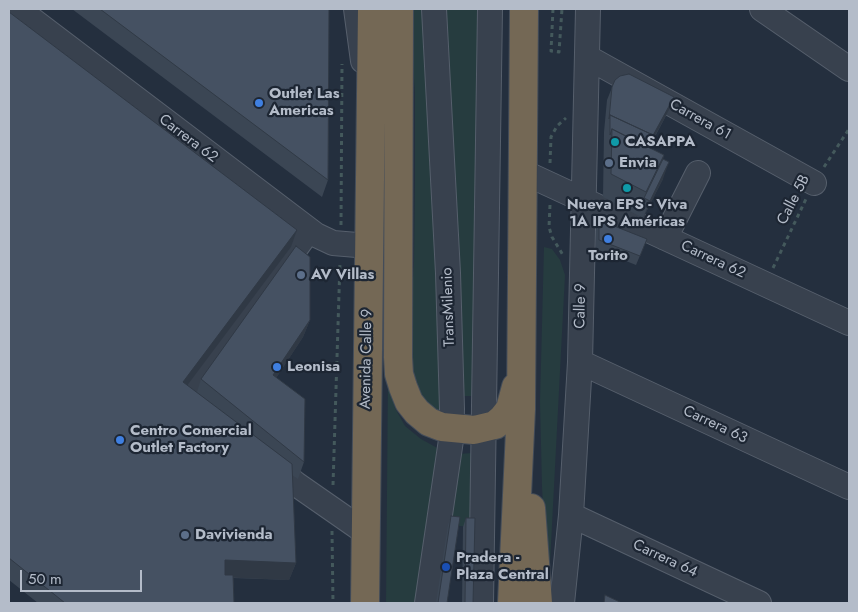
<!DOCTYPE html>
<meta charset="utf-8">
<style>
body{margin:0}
#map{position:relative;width:858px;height:612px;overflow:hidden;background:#242f3e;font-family:Jost,sans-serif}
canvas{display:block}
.frame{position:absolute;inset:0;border:10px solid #b4bcc9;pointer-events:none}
.scale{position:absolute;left:20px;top:570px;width:122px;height:22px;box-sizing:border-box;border:2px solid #b4bcc9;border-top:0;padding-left:6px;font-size:15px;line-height:18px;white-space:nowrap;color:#b4bcc9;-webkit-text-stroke:4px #1d2633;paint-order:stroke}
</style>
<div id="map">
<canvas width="858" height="612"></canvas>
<div class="frame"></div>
<div class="scale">50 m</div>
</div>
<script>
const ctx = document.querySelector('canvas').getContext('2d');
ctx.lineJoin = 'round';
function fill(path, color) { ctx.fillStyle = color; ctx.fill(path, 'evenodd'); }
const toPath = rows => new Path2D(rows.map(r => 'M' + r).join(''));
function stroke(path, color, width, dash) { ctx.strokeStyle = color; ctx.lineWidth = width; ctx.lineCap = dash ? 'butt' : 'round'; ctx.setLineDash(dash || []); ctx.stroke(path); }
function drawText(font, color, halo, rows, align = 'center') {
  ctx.font = font + ' Jost,sans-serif'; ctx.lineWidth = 4.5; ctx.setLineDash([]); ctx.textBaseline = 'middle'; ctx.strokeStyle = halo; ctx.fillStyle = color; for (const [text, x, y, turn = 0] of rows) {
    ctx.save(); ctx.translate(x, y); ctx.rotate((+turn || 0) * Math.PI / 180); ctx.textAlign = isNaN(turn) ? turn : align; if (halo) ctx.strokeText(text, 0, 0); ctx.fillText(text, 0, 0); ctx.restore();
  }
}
fill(toPath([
 [409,9,424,9,433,128,442,413,425,405,411,387,409,345,414,262,415,180,415,93],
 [444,9,480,9,473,396,460,396],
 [544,247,552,249,560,260,565,275,548,602,542,487,540,402],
 [388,378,395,408,405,426,421,439,441,450,418,603,386,603],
 [472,453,471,527,448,525,459,454]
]), '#263c3f');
const minor = toPath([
 [18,9,316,235,333,243,369,246],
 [356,9,363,61],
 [762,9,849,69],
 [587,57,814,183],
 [523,172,849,323],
 [665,238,698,173],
 [580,362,849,487],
 [204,411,187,397,309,230],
 [268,461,296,484,365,532],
 [571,515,759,603],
 [427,603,451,440,452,409,448,273,434,9],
 [481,603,490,9],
 [562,603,571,515,580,362,588,9]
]);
const highway = toPath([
 [399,9,398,357,399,374,403,387,409,402,417,412,429,422,442,427,474,430,495,425,502,419,510,409,516,387],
 [531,508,538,603],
 [365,603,372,9],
 [512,603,521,409,524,9]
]);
stroke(minor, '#565f6c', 26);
stroke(highway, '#434c59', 30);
stroke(toPath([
 [553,9,551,51,559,52,562,9],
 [550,163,551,137,557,126,566,118],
 [824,167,849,129],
 [550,205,549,227,552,237,563,255],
 [341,225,342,64],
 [773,268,806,199],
 [333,485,340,262],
 [332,531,333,603]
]), '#44595c', 3, [4, 4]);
stroke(minor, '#38414e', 24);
stroke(highway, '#746855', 28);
fill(toPath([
 [72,9,329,9,328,180,322,197],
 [9,12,297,230,291,247,187,385,197,392,201,379,310,320,303,337,276,378,304,462,298,479,292,475,296,563,289,580,233,578,234,603,38,603,9,580],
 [615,80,674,97,669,110,649,148,664,155,662,162,663,179,643,218,603,197,604,132,607,100],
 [599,220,647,239,636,265,596,249,596,229],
 [451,516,447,603,436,603,448,525],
 [466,518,473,603,462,603,463,527]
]), '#3b4654');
fill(toPath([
 [674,97,669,110,646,152,644,153,653,135],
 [669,162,663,179,643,218,650,201],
 [297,230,291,247,177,399,183,382],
 [310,320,303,337,267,392,273,375],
 [225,560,296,563,289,580,219,577]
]), '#303945');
const building = toPath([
 [100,9,329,9,328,180,100,9],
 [9,12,297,230,183,382,292,464,296,563,225,560,225,575,233,575,234,603,65,603,9,558,9,12],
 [629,74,674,97,651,139,653,135,610,115,609,119,612,87,615,80,620,76,629,74],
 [610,115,653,135,647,147,612,129,610,135,610,115],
 [612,129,664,155,646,192,611,174,612,129],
 [663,159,669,162,650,201,644,198,663,159],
 [599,220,647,239,640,256,599,240,599,220],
 [296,246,310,257,310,320,273,375,305,399,304,462,201,379,296,246],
 [451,516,460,517,447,603,438,603,451,516],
 [466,518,475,518,473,603,465,603,466,518],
 [605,595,622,603,604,603,605,595]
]);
fill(building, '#455162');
stroke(building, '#303945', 1);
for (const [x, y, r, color] of [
 [259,103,5,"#3f7fe0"],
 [615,142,5,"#0f9aa8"],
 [609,163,5,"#5c6f8a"],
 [627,188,5,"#0f9aa8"],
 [608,239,5,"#3f7fe0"],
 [301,275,5,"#5c6f8a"],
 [277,367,5,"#3f7fe0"],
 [120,440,5,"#3f7fe0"],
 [185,535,5,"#5c6f8a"],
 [446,567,5,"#1a4fb4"]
]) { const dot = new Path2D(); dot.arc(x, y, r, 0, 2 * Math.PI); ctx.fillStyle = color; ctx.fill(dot); stroke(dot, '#1d2633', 2); }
drawText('bold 15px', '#b4bcc9', '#1d2633', [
 ["Outlet Las",269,94],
 ["Americas",269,111],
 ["CASAPPA",625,142],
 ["Envia",619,163],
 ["Nueva EPS - Viva",627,205,"center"],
 ["1A IPS Américas",627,222,"center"],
 ["Torito",608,256,"center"],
 ["AV Villas",311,275],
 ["Leonisa",287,367],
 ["Centro Comercial",130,431],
 ["Outlet Factory",130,448],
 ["Davivienda",195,535],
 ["Pradera -",456,558],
 ["Plaza Central",456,575]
], 'left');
drawText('15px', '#b4bcc9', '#1d2633', [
 ["Carrera 61",700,120,29],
 ["Carrera 62",188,139,37],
 ["Calle 5B",794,200,-63],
 ["Carrera 62",713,260,25],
 ["Calle 9",581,306,-89],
 ["TransMilenio",449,307,-92],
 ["Avenida Calle 9",367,359,-89],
 ["Carrera 63",715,425,25],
 ["Carrera 64",665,559,25]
]);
</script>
